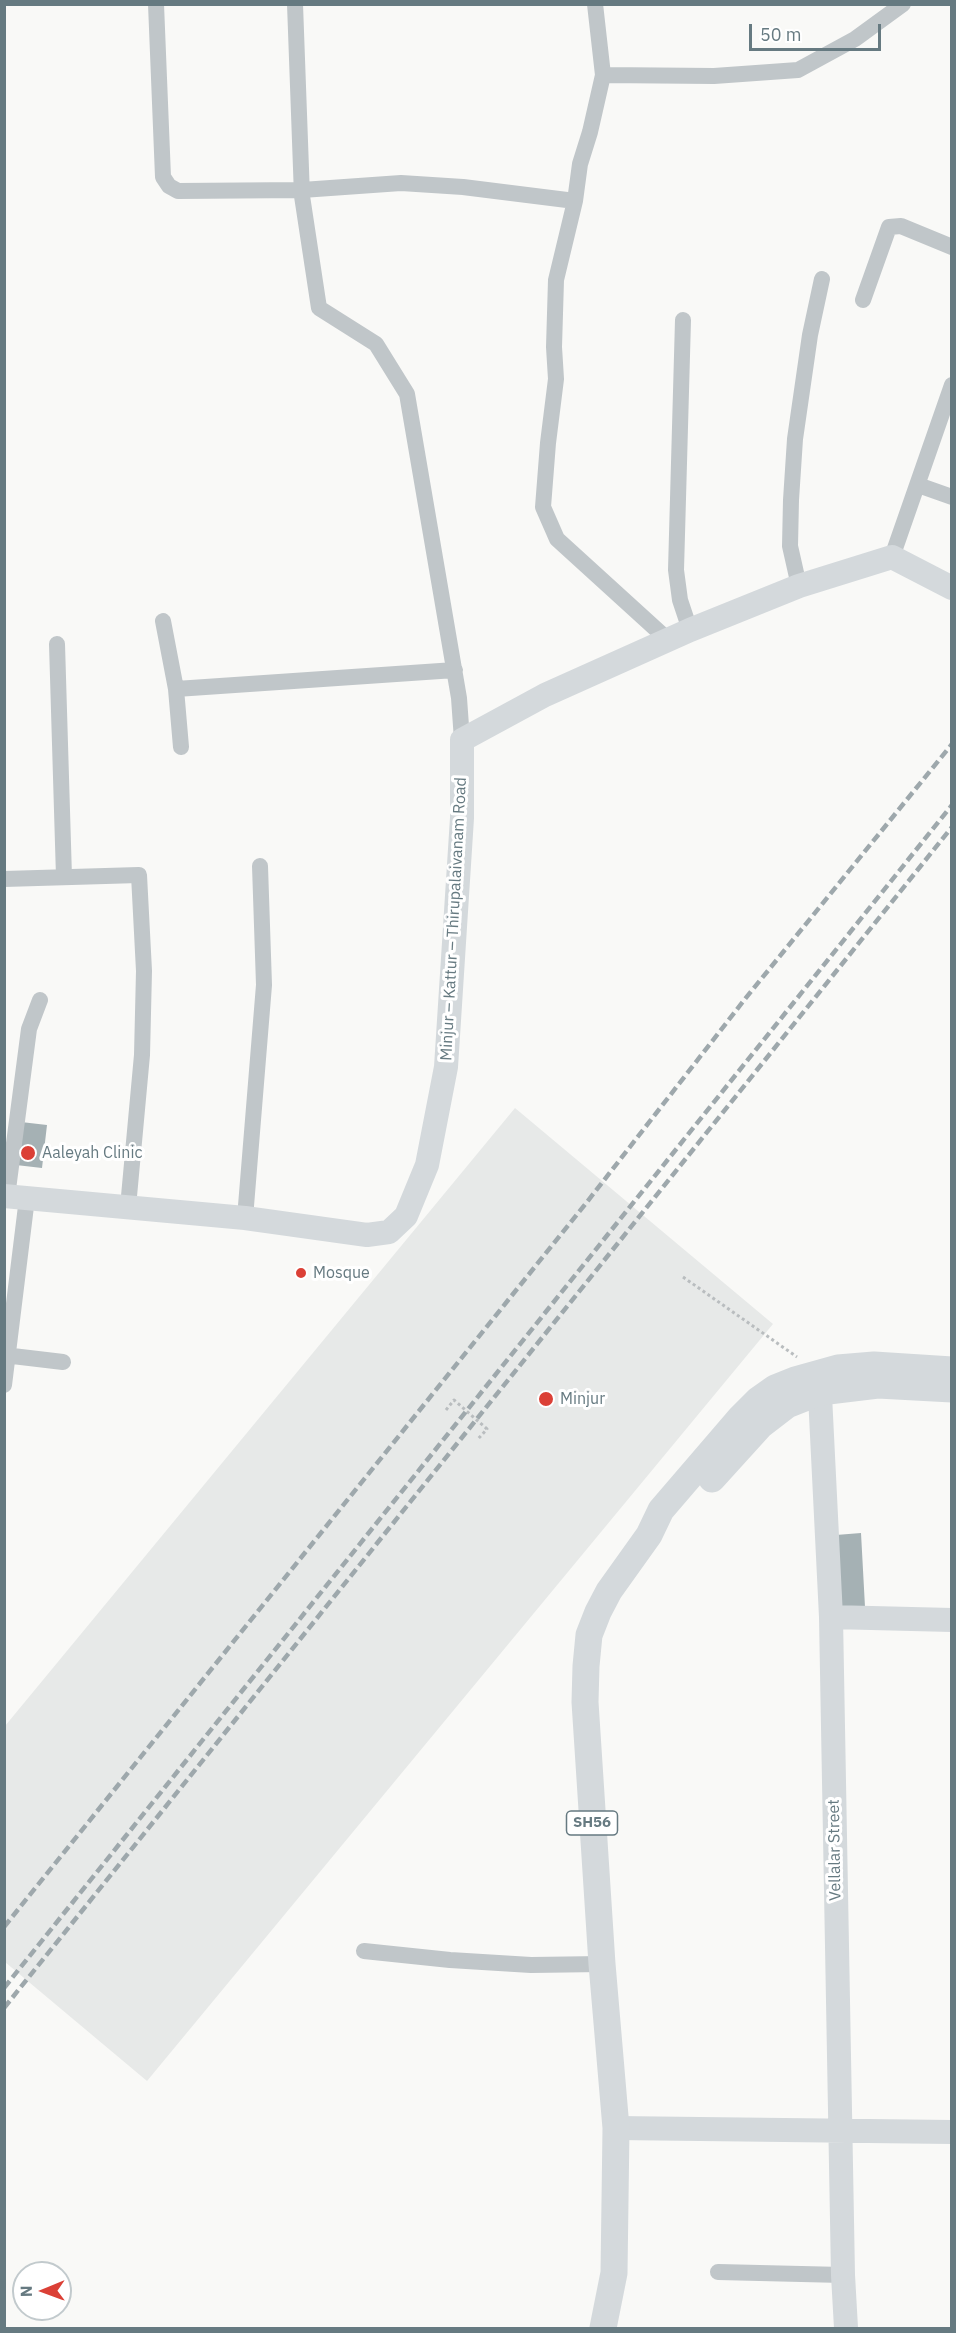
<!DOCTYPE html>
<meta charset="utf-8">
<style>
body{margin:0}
#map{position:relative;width:956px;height:2333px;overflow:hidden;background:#f9f9f7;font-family:"IBM Plex Sans",sans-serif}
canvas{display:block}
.frame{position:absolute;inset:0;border:6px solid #667a81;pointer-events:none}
.north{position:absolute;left:12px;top:2261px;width:60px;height:60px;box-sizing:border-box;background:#fff;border:2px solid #c2cacd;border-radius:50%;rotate:269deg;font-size:16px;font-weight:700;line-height:24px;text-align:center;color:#667a81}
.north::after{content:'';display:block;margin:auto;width:21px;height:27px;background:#db4036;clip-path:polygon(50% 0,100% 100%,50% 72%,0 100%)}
.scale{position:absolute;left:749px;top:24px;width:132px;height:27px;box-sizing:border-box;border:3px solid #667a81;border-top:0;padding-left:8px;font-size:18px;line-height:21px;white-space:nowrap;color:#667a81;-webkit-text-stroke:4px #fff;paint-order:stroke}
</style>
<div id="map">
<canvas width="956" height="2333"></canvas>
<div class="frame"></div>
<div class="north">N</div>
<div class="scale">50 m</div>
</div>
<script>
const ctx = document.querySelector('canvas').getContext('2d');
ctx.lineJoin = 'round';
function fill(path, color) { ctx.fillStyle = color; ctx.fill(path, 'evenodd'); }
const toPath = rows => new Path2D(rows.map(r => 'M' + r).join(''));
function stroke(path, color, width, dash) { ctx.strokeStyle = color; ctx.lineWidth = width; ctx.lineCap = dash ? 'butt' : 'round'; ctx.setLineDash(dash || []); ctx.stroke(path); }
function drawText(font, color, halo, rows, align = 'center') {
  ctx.font = font + ' "IBM Plex Sans",sans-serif'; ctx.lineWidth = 6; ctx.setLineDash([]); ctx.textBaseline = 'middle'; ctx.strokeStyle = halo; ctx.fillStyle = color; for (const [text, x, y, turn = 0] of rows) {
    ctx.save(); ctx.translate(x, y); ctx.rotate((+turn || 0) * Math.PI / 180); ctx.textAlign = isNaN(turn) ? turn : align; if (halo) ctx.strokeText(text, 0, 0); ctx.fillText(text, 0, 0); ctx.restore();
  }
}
fill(toPath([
 [515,1108,773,1324,147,2081,5,1962,5,1726]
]), '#e7e9e8');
fill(toPath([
 [21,1122,47,1125,42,1168,16,1165],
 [861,1533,865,1607,839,1608,836,1535]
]), '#a5b1b4');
stroke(toPath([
 [683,1277,797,1357],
 [446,1410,454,1400,487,1429,478,1439]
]), '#b9bdbf', 3, [3, 3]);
stroke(toPath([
 [156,4,163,177,169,186,178,191,302,190,401,183,463,187,575,201],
 [295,4,302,196,319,308,376,344,407,394,459,698,462,740],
 [595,4,603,75,590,132,580,164,575,201,556,280,554,347,556,379,548,443,543,507,557,539,668,640],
 [603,75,714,76,798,70,855,39,903,4],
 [863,300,889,227,901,226,952,247],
 [683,320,676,570,680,600,690,630],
 [918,485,952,497],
 [892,557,952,385],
 [799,586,790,546,791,500,795,439,810,335,822,279],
 [163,621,176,689,181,747],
 [57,644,64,877],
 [176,689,455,670],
 [4,879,139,875,144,971,142,1055,128,1207],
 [7,1197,29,1029,40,1000],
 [245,1218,264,985,260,866],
 [4,1355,63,1362],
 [4,1385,27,1198],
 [364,1951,450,1960,531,1965,602,1964],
 [718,2272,843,2275]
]), '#c0c6c9', 16);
stroke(toPath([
 [4,1196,245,1218,367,1235,389,1232,406,1216,427,1165,446,1067,462,818,462,740,545,695,690,630,799,586,892,557,952,588],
 [819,1375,831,1617,843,2275,846,2328],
 [831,1617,952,1620],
 [616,2128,952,2132]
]), '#d4d9dc', 24);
stroke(toPath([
 [712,1479,761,1425,787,1405,820,1392,878,1385,952,1389],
 [603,2328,614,2273,616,2128,602,1964,585,1702,586,1666,589,1635,598,1612,609,1591,649,1535,661,1510,740,1418,758,1400,775,1388,795,1380,838,1368,874,1365,952,1370]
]), '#d4d9dc', 27);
stroke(toPath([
 [4,1927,587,1202,745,999,952,744],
 [4,1988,952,805],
 [4,2008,952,827]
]), '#9ea8ac', 4.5, [9, 4.5]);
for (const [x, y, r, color] of [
 [28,1153,8,"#db4036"],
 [301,1273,6,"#db4036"],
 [546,1399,8,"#db4036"]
]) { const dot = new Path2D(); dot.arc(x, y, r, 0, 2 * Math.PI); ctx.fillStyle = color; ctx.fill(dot); stroke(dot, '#fff', 2); }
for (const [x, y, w] of [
 [592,1823,51]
]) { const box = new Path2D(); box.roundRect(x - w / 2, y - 12, w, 24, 4.5); ctx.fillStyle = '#fff'; ctx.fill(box); stroke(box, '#667a81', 1.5); }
drawText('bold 15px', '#667a81', null, [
 ["SH56",592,1823]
]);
drawText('16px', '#667a81', '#fff', [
 ["Minjur – Kattur – Thirupalaivanam Road",454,919,-87],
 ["Vellalar Street",835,1850,-91]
]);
drawText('16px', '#667a81', '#fff', [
 ["Aaleyah Clinic",42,1153],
 ["Mosque",313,1273],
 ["Minjur",560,1399]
], 'left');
</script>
